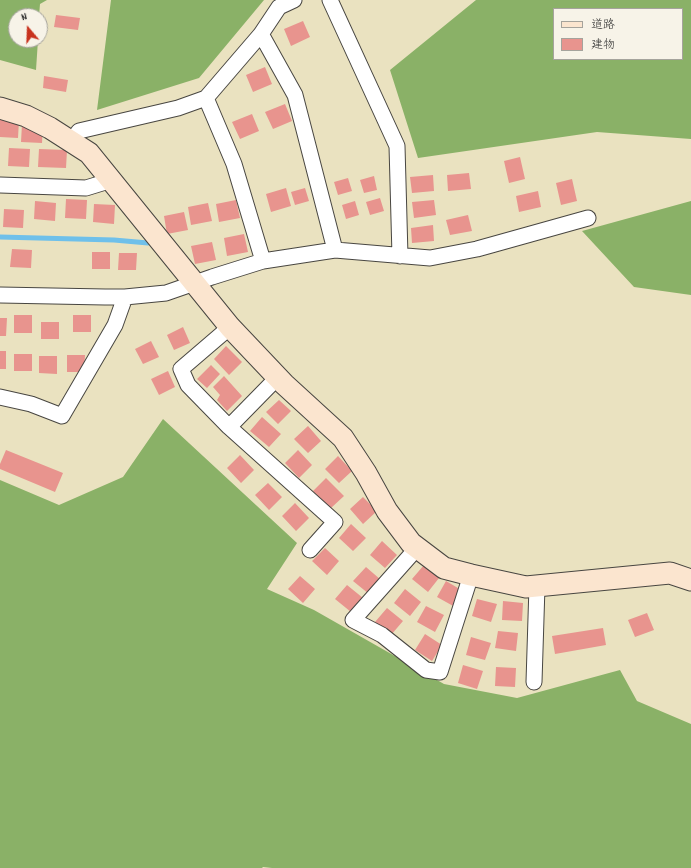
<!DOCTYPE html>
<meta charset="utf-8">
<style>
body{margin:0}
#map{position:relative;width:691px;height:868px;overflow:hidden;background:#eae2c0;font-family:Dekko,"Klee One",sans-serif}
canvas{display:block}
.legend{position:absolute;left:553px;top:8px;width:130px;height:52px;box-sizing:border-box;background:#f7f3e8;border:1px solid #a5a39c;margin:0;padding:5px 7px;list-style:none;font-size:12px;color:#2b2b2b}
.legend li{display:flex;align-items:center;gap:8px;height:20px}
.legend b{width:20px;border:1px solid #a5a39c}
.north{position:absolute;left:8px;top:8px;width:40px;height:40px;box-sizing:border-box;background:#f7f3e8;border:1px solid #a5a39c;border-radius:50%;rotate:341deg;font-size:11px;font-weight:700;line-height:16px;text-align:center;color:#2b2b2b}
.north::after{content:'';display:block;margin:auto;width:14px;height:18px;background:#c8321e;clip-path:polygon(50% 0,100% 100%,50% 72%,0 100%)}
</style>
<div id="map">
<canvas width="691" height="868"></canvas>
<ul class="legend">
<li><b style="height:5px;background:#fbe5cf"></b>道路</li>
<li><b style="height:11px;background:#e8948e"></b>建物</li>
</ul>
<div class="north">N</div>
</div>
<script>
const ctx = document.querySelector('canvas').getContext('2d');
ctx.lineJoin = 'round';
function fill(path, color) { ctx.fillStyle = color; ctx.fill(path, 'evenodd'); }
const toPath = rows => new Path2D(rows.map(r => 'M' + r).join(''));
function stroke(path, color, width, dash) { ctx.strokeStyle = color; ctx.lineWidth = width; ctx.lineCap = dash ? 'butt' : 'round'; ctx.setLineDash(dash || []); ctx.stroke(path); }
fill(toPath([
 [0,0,47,0,40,4,39,16,16,16,16,40,38,40,36,70,0,60],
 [111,0,264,0,199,78,97,110],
 [476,0,691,0,691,139,597,132,418,158,390,70],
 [554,9,682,9,682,59,554,59],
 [691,201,691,295,634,287,582,231],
 [163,419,297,543,267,589,314,610,444,684,517,698,620,670,637,701,691,724,691,868,272,868,263,867,262,868,0,868,0,480,59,505,123,477]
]), '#8ab167');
stroke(toPath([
 [0,237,114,240,148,243]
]), '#6fc0ea', 5);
fill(toPath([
 [56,15,80,18,78,30,54,27],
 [303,21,310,37,291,46,284,29],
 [265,67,272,84,253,92,246,75],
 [44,76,68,80,66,92,43,88],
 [285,104,292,121,273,129,265,112],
 [252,114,259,131,240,139,232,122],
 [0,119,19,120,18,138,0,137],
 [22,124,43,125,42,143,21,142],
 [9,148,30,149,29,167,8,166],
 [39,149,67,150,66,168,38,167],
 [520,157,525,179,509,183,504,161],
 [469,173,471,189,448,191,447,175],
 [433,175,434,191,412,193,410,177],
 [374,176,377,190,364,193,360,180],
 [348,178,352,191,338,195,334,182],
 [572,179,577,201,561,205,556,183],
 [286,188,291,206,271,212,266,194],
 [305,188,309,201,295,205,291,192],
 [538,191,541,207,519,212,516,196],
 [380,198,384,211,370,215,366,202],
 [66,199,87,200,86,219,65,218],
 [236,200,240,218,219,222,216,204],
 [434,200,436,215,414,218,412,202],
 [35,201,56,203,55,221,34,219],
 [355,201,359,215,346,219,342,205],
 [208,203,212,221,191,225,188,207],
 [94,204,115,205,114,224,93,222],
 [4,209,24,210,23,228,3,227],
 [184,212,188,230,167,234,164,216],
 [468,215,472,231,450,235,446,220],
 [433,225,434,241,412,243,411,228],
 [244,234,248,252,227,256,224,238],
 [212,242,216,260,195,264,191,246],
 [12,249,32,250,31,268,10,267],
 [92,252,110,252,110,269,92,269],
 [119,253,137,253,136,270,118,270],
 [14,315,32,315,32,333,14,333],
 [73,315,91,315,91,332,73,332],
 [0,318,7,318,6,336,0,336],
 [41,322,59,322,59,339,41,339],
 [183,327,190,343,174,350,167,335],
 [151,341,159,357,143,364,135,349],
 [226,346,242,362,229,375,214,359],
 [0,351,6,351,6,369,0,369],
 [14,354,32,354,32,371,14,371],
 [67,355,85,355,84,372,67,372],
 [39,356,57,356,57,374,39,373],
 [211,365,220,374,207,388,197,379],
 [168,371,175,387,159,395,151,379],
 [224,376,242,396,227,411,217,400,220,395,213,387],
 [279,400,291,411,278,424,266,412],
 [262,417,281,434,269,447,250,431],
 [308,426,321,441,308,453,294,439],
 [6,450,63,473,55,492,0,469,0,464],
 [298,450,312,465,299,478,285,463],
 [240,455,254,470,241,483,227,468],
 [338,456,352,471,339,483,325,469],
 [326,478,344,496,331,508,313,491],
 [268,483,282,497,269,510,255,495],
 [363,497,377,511,363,524,350,509],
 [295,503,309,518,296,531,282,516],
 [351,524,366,538,353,551,339,538],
 [382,541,397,555,385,568,370,555],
 [325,548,339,561,327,575,312,561],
 [424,565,439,578,428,592,412,579],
 [366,567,381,580,369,594,353,581],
 [300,576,315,589,303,603,288,589],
 [446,581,463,591,455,607,437,597],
 [347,585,363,598,351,612,335,599],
 [405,589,421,602,410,616,394,603],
 [477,599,497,604,491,622,472,616],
 [503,601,523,603,522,621,502,620],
 [426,606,444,615,435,632,417,622],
 [387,608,403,621,391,635,375,622],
 [647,613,654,630,635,637,628,620],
 [603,628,606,645,555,654,552,636],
 [498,631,518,633,516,651,495,648],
 [425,634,442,645,432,661,415,650],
 [471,637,491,643,485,660,466,655],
 [463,665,483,671,477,689,458,683],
 [496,667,516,668,515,687,495,686]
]), '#e8948e');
const street = toPath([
 [330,0,397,146,400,256],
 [261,34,295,95,335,250],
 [206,98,234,164,263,261],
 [71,142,79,131,178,108,206,98,261,34,279,7,294,0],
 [0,185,86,188,112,180],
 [0,295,105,297,125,297,166,293,212,277,263,261,335,250,430,258,477,249,588,218],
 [230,327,181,369,188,385,229,427,335,522,310,550],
 [0,397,31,404,62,416,115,325,125,297],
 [229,427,277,378],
 [417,548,353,620,382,635,426,670,440,672,471,575],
 [534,682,537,586]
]);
const secondary = toPath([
 [0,108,26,116,50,128,89,153,230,327,284,384,343,438,366,473,387,511,411,543,444,568,471,575,526,587,670,573,691,580]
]);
stroke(street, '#484641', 17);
stroke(secondary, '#484641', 23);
stroke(street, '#fff', 15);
stroke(secondary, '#fbe5cf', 21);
</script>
